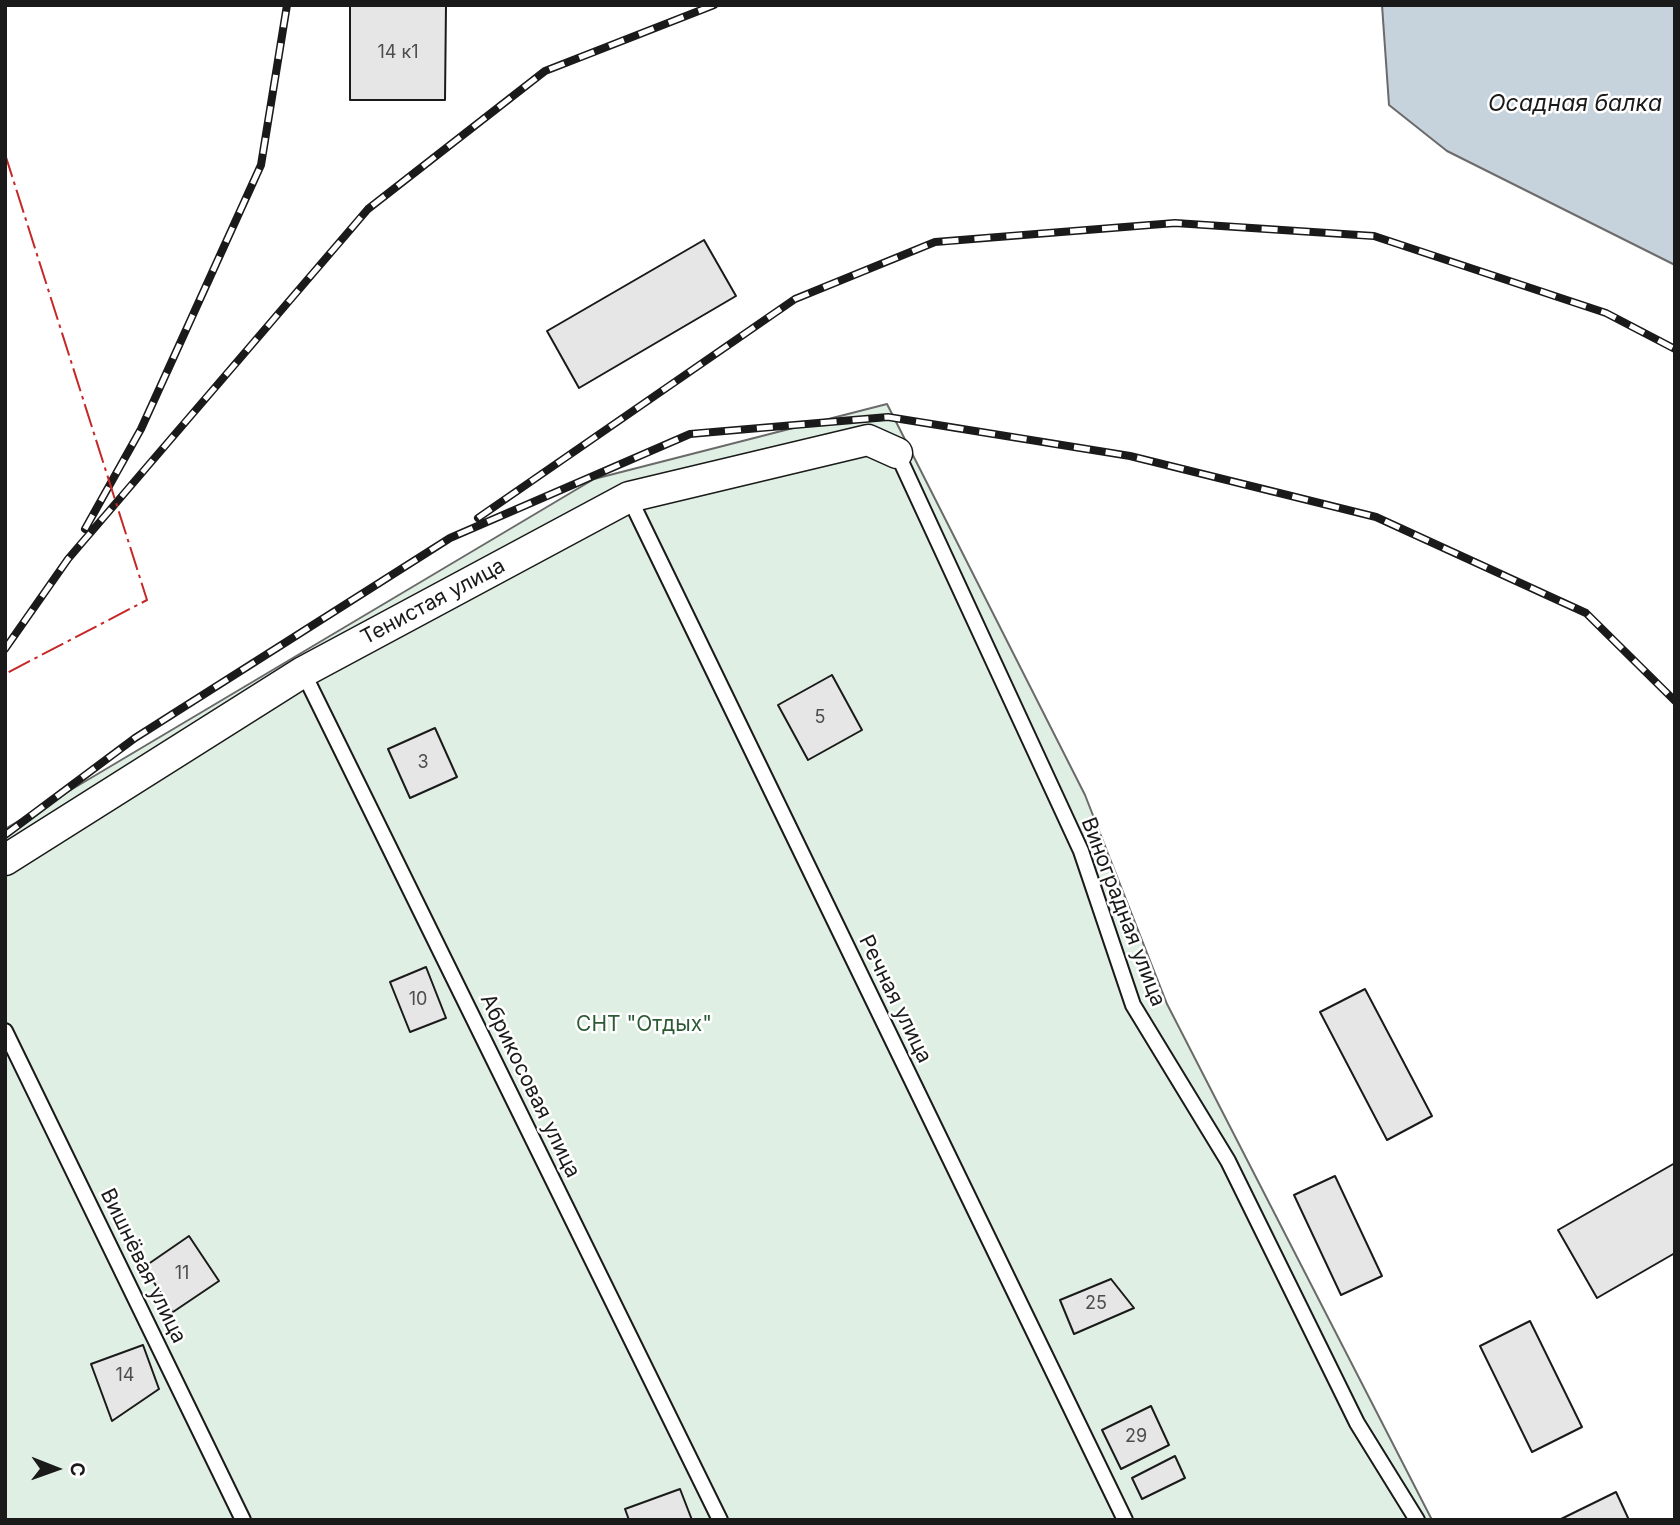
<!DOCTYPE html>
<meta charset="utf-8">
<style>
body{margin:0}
#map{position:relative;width:1680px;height:1525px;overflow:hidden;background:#fff;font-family:Inter,sans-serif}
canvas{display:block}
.frame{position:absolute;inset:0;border:7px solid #1a1a1a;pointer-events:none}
.north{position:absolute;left:21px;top:1434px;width:70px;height:70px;-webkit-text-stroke:5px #fff;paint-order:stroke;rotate:91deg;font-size:19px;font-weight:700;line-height:28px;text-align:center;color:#1a1a1a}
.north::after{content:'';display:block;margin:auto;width:24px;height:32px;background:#1a1a1a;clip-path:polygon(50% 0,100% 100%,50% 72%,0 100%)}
</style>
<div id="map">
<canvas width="1680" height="1525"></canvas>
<div class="frame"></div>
<div class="north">С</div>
</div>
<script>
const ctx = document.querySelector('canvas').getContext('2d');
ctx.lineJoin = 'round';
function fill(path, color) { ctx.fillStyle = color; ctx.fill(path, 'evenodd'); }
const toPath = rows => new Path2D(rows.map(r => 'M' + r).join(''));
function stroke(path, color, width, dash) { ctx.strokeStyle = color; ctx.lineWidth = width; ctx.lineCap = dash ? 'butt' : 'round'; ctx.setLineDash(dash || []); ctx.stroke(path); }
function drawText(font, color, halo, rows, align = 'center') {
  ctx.font = font + ' Inter,sans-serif'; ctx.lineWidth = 5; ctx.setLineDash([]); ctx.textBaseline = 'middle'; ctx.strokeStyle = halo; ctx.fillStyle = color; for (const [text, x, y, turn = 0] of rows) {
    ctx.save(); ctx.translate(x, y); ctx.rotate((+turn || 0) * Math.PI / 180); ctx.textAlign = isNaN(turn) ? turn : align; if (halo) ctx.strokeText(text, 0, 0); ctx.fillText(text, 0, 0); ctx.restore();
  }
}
const green = toPath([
 [887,404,1085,795,1167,1004,1432,1520,5,1520,5,829,594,479,887,404]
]);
fill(green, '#e0efe3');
stroke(green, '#6a6a6a', 2);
const water = toPath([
 [1382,5,1675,5,1675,265,1447,151,1389,105,1382,5]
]);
fill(water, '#c6d2dc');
stroke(water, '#6a6a6a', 2);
const building = toPath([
 [350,5,446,5,445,100,350,100,350,5],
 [704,240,736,296,579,388,547,331,704,240],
 [832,675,862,730,808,760,778,705,832,675],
 [435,728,457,777,410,798,388,749,435,728],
 [426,967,446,1018,410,1032,390,982,426,967],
 [1365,989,1432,1116,1387,1140,1320,1012,1365,989],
 [1675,1163,1675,1253,1597,1298,1558,1230,1675,1163],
 [1335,1176,1382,1276,1341,1295,1294,1195,1335,1176],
 [189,1236,219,1281,173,1312,144,1267,189,1236],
 [1111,1279,1134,1308,1074,1334,1060,1300,1111,1279],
 [1530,1321,1582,1427,1532,1452,1480,1346,1530,1321],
 [143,1345,159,1389,112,1421,91,1364,143,1345],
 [1151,1406,1169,1445,1121,1469,1102,1430,1151,1406],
 [1175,1456,1185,1478,1142,1499,1132,1478,1175,1456],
 [680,1489,692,1520,629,1520,625,1509,680,1489],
 [1616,1492,1629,1520,1559,1520,1616,1492]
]);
fill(building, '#e6e6e6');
stroke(building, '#1a1a1a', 2);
const lane = toPath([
 [897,453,1081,851,1133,1005,1228,1161,1357,1423,1417,1520],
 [629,497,1125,1520],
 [303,672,720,1520],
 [5,1031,243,1520]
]);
const street = toPath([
 [5,860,303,672,629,497,868,440,897,453]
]);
stroke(lane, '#1a1a1a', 18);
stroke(street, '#1a1a1a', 33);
stroke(lane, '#fff', 14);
stroke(street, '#fff', 30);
const rail = toPath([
 [478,518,795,299,935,242,1175,223,1374,236,1606,313,1675,349],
 [85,529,141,429,261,165,287,5],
 [5,649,68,559,368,209,545,71,714,5],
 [5,835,135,738,450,538,690,434,888,417,1130,456,1376,517,1586,613,1675,701]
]);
stroke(rail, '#1a1a1a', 8);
stroke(rail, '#fff', 5, [16]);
stroke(toPath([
 [5,154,147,600,5,674]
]), '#c62828', 2, [24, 5, 3.5, 5]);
drawText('18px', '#4d4d4d', null, [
 ["14 к1",398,53],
 ["5",820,718],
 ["3",423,763],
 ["10",418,1000],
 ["11",182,1274],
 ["25",1096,1304],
 ["14",125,1376],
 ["29",1136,1437]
]);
drawText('21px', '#1a1a1a', '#fff', [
 ["Тенистая улица",433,602,-28],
 ["Виноградная улица",1123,912,69],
 ["Речная улица",895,999,64],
 ["Абрикосовая улица",530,1086,64],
 ["Вишнёвая улица",143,1266,64]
]);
drawText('21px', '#2b5a34', '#fff', [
 ["СНТ \"Отдых\"",644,1025]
]);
drawText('italic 23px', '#1a1a1a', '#fff', [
 ["Осадная балка",1575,104]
]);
</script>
